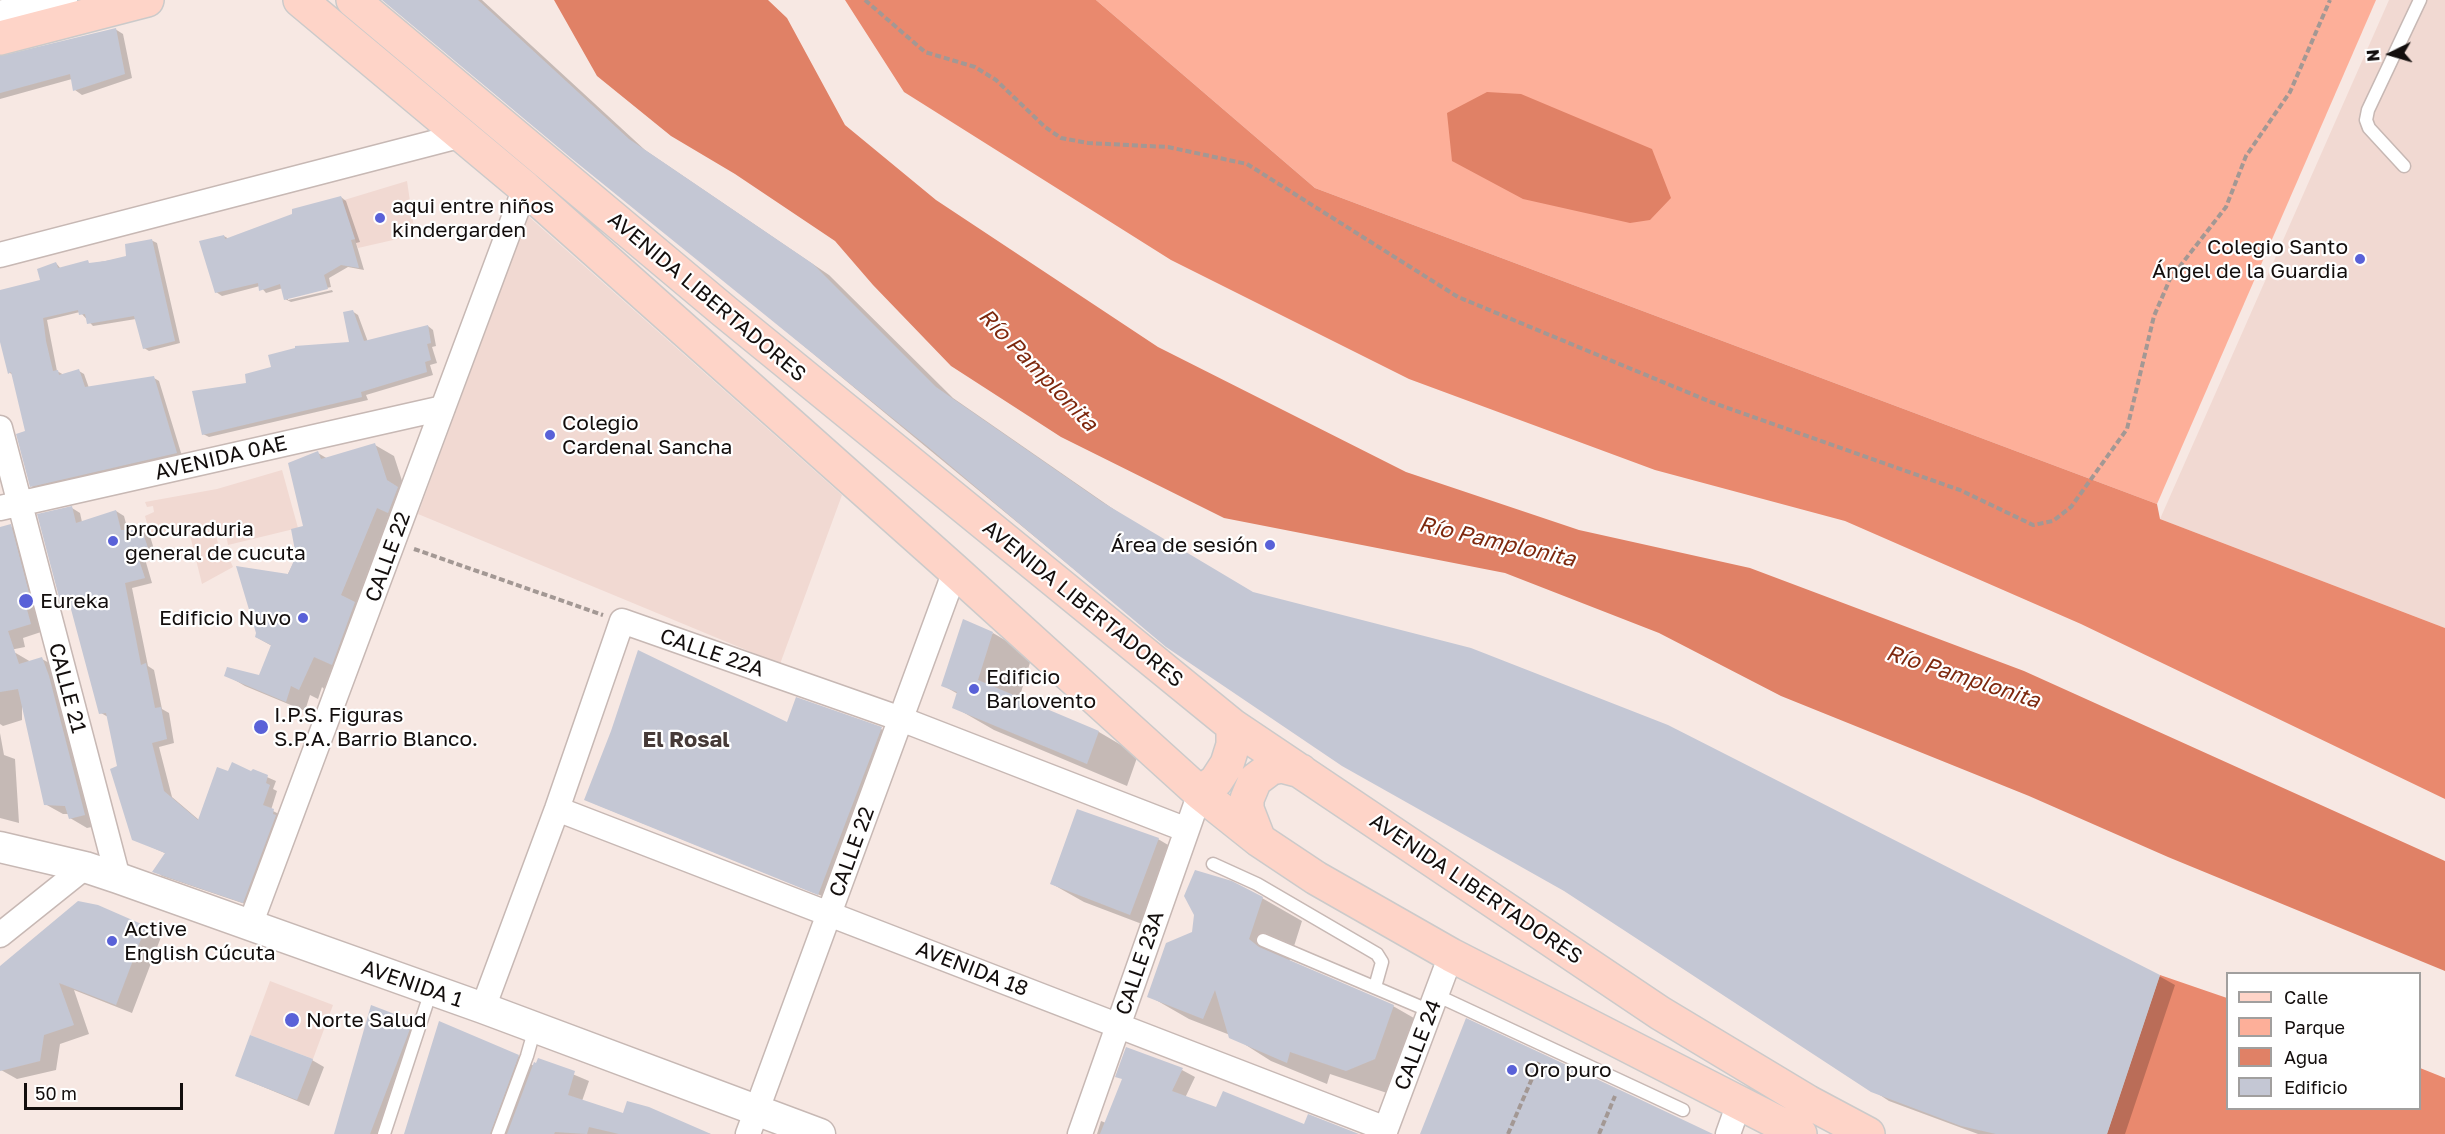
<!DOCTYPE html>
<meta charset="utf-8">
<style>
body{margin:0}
#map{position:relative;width:2445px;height:1134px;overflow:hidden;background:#f7e8e3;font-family:"Golos Text",sans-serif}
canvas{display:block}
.legend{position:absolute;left:2226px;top:972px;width:195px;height:138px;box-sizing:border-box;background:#fff;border:2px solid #a19f9e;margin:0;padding:8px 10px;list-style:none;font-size:18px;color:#130e0d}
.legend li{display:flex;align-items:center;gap:12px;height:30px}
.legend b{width:30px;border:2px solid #a19f9e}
.north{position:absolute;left:2361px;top:24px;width:60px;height:60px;-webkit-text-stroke:4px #fff;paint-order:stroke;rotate:265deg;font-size:16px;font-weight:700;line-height:24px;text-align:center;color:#130e0d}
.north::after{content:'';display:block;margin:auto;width:21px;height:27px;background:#130e0d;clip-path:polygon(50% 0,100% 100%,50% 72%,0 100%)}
.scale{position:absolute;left:24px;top:1083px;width:159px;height:27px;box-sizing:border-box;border:3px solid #130e0d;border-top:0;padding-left:8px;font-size:18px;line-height:21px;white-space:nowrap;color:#130e0d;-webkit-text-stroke:4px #fff;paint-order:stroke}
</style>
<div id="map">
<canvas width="2445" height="1134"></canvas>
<ul class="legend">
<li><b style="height:8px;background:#fed4c8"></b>Calle</li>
<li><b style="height:16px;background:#fdaf99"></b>Parque</li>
<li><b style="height:16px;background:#e08166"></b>Agua</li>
<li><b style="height:16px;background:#c4c7d4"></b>Edificio</li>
</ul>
<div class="north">N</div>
<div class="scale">50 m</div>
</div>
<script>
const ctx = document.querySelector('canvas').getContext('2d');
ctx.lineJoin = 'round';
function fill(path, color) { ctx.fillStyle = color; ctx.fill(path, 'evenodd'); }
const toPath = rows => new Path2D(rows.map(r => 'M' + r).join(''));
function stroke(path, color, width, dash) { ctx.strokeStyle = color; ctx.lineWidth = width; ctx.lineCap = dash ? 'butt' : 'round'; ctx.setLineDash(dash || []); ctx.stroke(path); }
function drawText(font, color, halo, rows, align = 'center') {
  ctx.font = font + ' "Golos Text",sans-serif'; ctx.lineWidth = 4.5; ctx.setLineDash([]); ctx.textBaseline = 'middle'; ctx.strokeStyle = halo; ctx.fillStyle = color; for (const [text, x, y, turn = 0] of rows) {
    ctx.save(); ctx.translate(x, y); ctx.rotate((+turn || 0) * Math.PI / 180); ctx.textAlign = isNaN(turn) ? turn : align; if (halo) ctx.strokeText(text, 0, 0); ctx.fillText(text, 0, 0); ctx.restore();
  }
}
fill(toPath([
 [2389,0,2445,0,2445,628,2160,519],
 [407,181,415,235,358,248,341,201],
 [528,216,842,495,780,664,418,514],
 [282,470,298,528,228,545,225,529,215,531,222,560,229,558,233,567,202,584,189,531,164,537,163,530,150,534,145,516,154,512,153,506,147,507,145,502,217,489],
 [270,981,333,1005,313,1059,250,1035]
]), '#f1d9d2');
fill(toPath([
 [1096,0,2376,0,2157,504,1315,188]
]), '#fdaf99');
fill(toPath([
 [845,0,1096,0,1315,188,2157,504,2160,519,2445,628,2445,799,2081,624,1845,521,1655,470,1409,379,1171,260,904,92],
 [2160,975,2227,998,2228,1108,2420,1108,2420,1068,2445,1078,2445,1134,2107,1134]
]), '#e9896e');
fill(toPath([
 [554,0,768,0,787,18,845,125,936,200,1158,347,1406,472,1579,530,1750,568,2024,671,2445,861,2445,971,2168,857,2029,796,1781,696,1659,633,1505,573,1224,518,1061,437,951,366,873,285,835,241,735,174,671,136,597,76],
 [1487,92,1521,94,1652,149,1671,198,1650,220,1630,223,1523,199,1452,161,1447,113]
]), '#e08166');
fill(toPath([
 [385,0,482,0,645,150,829,275,953,398,1119,513,1253,594,2159,976,2175,985,2125,1134,1978,1134,1889,1101,1568,891,1167,646],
 [115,29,123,34,132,78,82,95,75,90,72,79,0,99,0,59],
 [341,197,346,201,360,242,356,243,364,270,348,267,329,278,331,287,288,297,288,300,332,290,333,292,291,302,285,299,283,288,266,293,260,286,222,296,216,292,224,236,229,239],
 [151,240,157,243,180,343,149,351,144,348,136,319,93,326,80,312,47,320,57,371,64,375,79,371,84,374,89,388,154,378,159,381,182,456,37,489,31,486,27,432,13,375,10,373,0,337,0,291,42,281,56,263,61,269,128,257],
 [352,311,358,315,368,342,428,326,433,330,436,346,432,347,437,363,430,365,433,375,366,395,368,400,209,437,203,434,248,385,351,344],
 [375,445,394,456,406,493,324,689,322,687,318,699,310,695,305,711,245,686,226,675,260,676,272,646,256,637,297,556,318,453,328,459],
 [72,508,80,513,82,522,116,511,124,516,128,531,142,531,150,536,156,556,145,559,152,583,132,588,148,666,154,670,162,709,169,713,174,743,159,747,172,797,199,820,229,773,251,773,253,771,276,781,273,789,277,791,271,810,281,815,251,906,162,876,155,871,167,854,133,839,108,717,101,713,71,604,61,600],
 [10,526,24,534,44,631,23,638,25,647,0,652,0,528],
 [993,633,1032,656,1019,699,1099,732,1138,755,1127,786,994,730,954,707,958,694,942,685],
 [14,652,31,662,42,659,60,669,101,825,87,828,70,818,69,814,63,814,45,804,22,700,22,720,3,726,0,724,0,658],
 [788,724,881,729,890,734,827,898,595,804],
 [0,733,4,755,15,759,19,823,0,818],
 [1158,839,1190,858,1163,932,1084,902,1052,884],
 [1262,898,1302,921,1289,962,1393,1006,1433,1029,1387,1093,1330,1074,1327,1084,1271,1061,1230,1035,1189,1019,1149,996],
 [145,928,161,937,132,1013,74,990,89,1034,60,1044,56,1070,17,1079,1,1070,0,967],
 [412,1022,424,1029,384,1134,336,1134],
 [518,1056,534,1066,539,1060,589,1081,582,1101,624,1115,711,1134,405,1134],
 [312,1060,324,1067,309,1106,237,1076],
 [1182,1070,1195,1077,1185,1098,1217,1109,1355,1134,1097,1134,1101,1121,1106,1123]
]), '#0003');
fill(toPath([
 [382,0,478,0,629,139,813,264,936,387,1102,502,1253,592,1471,648,1668,725,2160,975,2107,1134,1996,1134,1961,1126,1871,1092,1564,891,1342,766,1166,647,927,446,571,158],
 [116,28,125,74,73,91,70,74,0,93,0,56],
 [341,196,355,239,351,240,359,268,341,265,324,275,328,289,284,300,280,284,259,291,258,283,215,293,199,241,224,235,225,239,292,214,292,209],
 [152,239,175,341,143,349,134,316,87,324,85,314,79,315,78,310,43,318,46,341,53,371,58,370,59,375,79,369,85,387,154,376,177,453,30,487,16,434,25,431,11,372,8,374,0,342,0,290,40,280,37,269,56,262,58,268,88,260,89,263,105,261,126,256,125,244],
 [353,310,364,341,428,325,431,343,427,344,431,360,425,362,427,372,361,392,362,397,202,435,192,391,246,383,245,374,271,367,268,355,295,348,295,346,349,342,343,312],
 [375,443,387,480,398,487,388,513,377,508,341,595,355,602,332,665,314,657,299,690,291,686,286,702,224,676,227,667,259,675,271,645,255,637,256,633,236,566,288,574,296,556,291,529,303,526,288,463,318,451,321,459],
 [72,506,76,523,116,510,121,530,142,530,149,551,137,554,145,578,125,583,141,665,146,663,155,708,161,707,167,739,152,743,164,791,198,820,217,767,228,771,232,762,251,771,253,769,268,775,266,783,270,785,263,805,274,809,273,814,276,815,243,903,152,872,165,853,132,840,110,769,117,766,106,713,99,714,68,598,60,601,37,514],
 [11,524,32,604,26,606,31,624,8,631,19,664,42,657,49,676,85,815,69,819,65,806,44,805,18,689,0,692,0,527],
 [963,619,993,632,978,680,1099,731,1087,764,952,708,957,692,941,686],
 [638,650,787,722,796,697,882,727,818,895,584,800,611,731],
 [1077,809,1159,838,1130,915,1050,884],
 [1195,870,1232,881,1263,897,1249,939,1259,947,1394,1005,1375,1059,1346,1071,1290,1052,1287,1063,1229,1038,1215,990,1203,1019,1147,997,1166,943,1192,932,1194,915,1184,896],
 [78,901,98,905,146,926,116,1005,59,983,74,1025,44,1035,40,1061,0,1071,0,966],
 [371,1005,413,1021,370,1134,334,1134],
 [1466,1018,1635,1097,1713,1134,1420,1134],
 [439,1021,519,1055,490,1134,404,1134],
 [250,1035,313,1059,297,1100,235,1076],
 [1126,1047,1183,1068,1172,1091,1216,1107,1223,1091,1304,1124,1308,1114,1359,1134,1100,1134,1122,1079,1115,1077],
 [538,1058,575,1071,568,1095,623,1113,627,1101,649,1107,711,1134,619,1134,589,1127,587,1134,555,1132,554,1134,507,1134,534,1062,536,1063]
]), '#c4c7d4');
const service = toPath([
 [2404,166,2369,128,2366,120,2368,110,2420,0],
 [1213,864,1257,884,1377,954,1382,962,1375,987],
 [1263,940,1430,1011],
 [1436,995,1683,1110],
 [384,1134,431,991],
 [498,1134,527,1056,535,1028]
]);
const minor = toPath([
 [0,255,463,135],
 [0,428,118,878],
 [0,508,443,408],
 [557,809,1386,1129],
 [250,925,525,188],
 [0,935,85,867],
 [483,1008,557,809,622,621,901,719,1187,830],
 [748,1134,955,571],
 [1080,1134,1200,793],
 [1384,1134,1451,955],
 [1728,1134,1739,1103]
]);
const tertiary = toPath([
 [0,16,62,0],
 [0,847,85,867,118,878,483,1008,820,1134]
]);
const primary = toPath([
 [300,0,525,188,955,571,1200,793,1259,840,1316,878,1451,955,1800,1134],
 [353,0,724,311,1233,726,1660,1013,1808,1102,1868,1134],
 [0,38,147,0],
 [1200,793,1216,781,1227,764,1233,745,1233,726],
 [1259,840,1247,809,1247,799,1255,780,1271,768,1282,766,1301,771]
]);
stroke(service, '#c7b8b4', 15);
stroke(minor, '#c7b8b4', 27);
stroke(tertiary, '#c7b8b4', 33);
stroke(primary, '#cbcaca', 36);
stroke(toPath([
 [865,0,925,52,975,67,996,80,1045,127,1061,138,1088,143,1168,147,1247,164,1458,297,1711,402,1960,490,2033,525,2053,521,2071,507,2127,429,2154,316,2170,279,2226,207,2246,156,2290,92,2330,0],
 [414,549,603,615],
 [1508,1134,1540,1060],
 [1599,1134,1615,1096]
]), '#a39894', 4, [6, 3]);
stroke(service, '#fff', 12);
stroke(minor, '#fff', 24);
stroke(tertiary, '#fff', 30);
stroke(primary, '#fed4c8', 33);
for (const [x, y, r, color] of [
 [380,218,6,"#5961d8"],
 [2360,259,6,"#5961d8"],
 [550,435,6,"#5961d8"],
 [113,541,6,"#5961d8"],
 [1270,545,6,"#5961d8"],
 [26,601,8,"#5961d8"],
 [303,618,6,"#5961d8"],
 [974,689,6,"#5961d8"],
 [261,727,8,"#5961d8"],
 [112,941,6,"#5961d8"],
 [292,1020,8,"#5961d8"],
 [1512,1070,6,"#5961d8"]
]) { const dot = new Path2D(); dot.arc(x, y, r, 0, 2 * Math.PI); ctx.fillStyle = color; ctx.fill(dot); stroke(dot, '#fff', 2); }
drawText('21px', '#130e0d', '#fff', [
 ["aqui entre niños",392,206],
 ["kindergarden",392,230],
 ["Colegio Santo",2348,247,"right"],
 ["Ángel de la Guardia",2348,271,"right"],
 ["Colegio",562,423],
 ["Cardenal Sancha",562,447],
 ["procuraduria",125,529],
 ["general de cucuta",125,553],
 ["Área de sesión",1258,545,"right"],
 ["Eureka",40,601],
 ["Edificio Nuvo",291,618,"right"],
 ["Edificio",986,677],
 ["Barlovento",986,701],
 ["I.P.S. Figuras",274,715],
 ["S.P.A. Barrio Blanco.",274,739],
 ["Active",124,929],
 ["English Cúcuta",124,953],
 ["Norte Salud",306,1020],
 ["Oro puro",1524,1070]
], 'left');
drawText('21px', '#130e0d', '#fff', [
 ["AVENIDA LIBERTADORES",707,297,40],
 ["AVENIDA 0AE",221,458,-13],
 ["CALLE 22",388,557,-70],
 ["AVENIDA LIBERTADORES",1083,604,39],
 ["CALLE 22A",712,653,19],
 ["CALLE 21",67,688,75],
 ["CALLE 22",852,852,-70],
 ["AVENIDA LIBERTADORES",1476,889,34],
 ["CALLE 23A",1140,963,-71],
 ["AVENIDA 18",972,969,21],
 ["AVENIDA 1",412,984,19],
 ["CALLE 24",1418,1045,-69]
]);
drawText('italic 22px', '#7d280e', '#fff', [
 ["Río Pamplonita",1038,370,46],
 ["Río Pamplonita",1497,542,13],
 ["Río Pamplonita",1963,677,18]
]);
drawText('bold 22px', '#463a37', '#fff', [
 ["El Rosal",686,740]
]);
</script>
